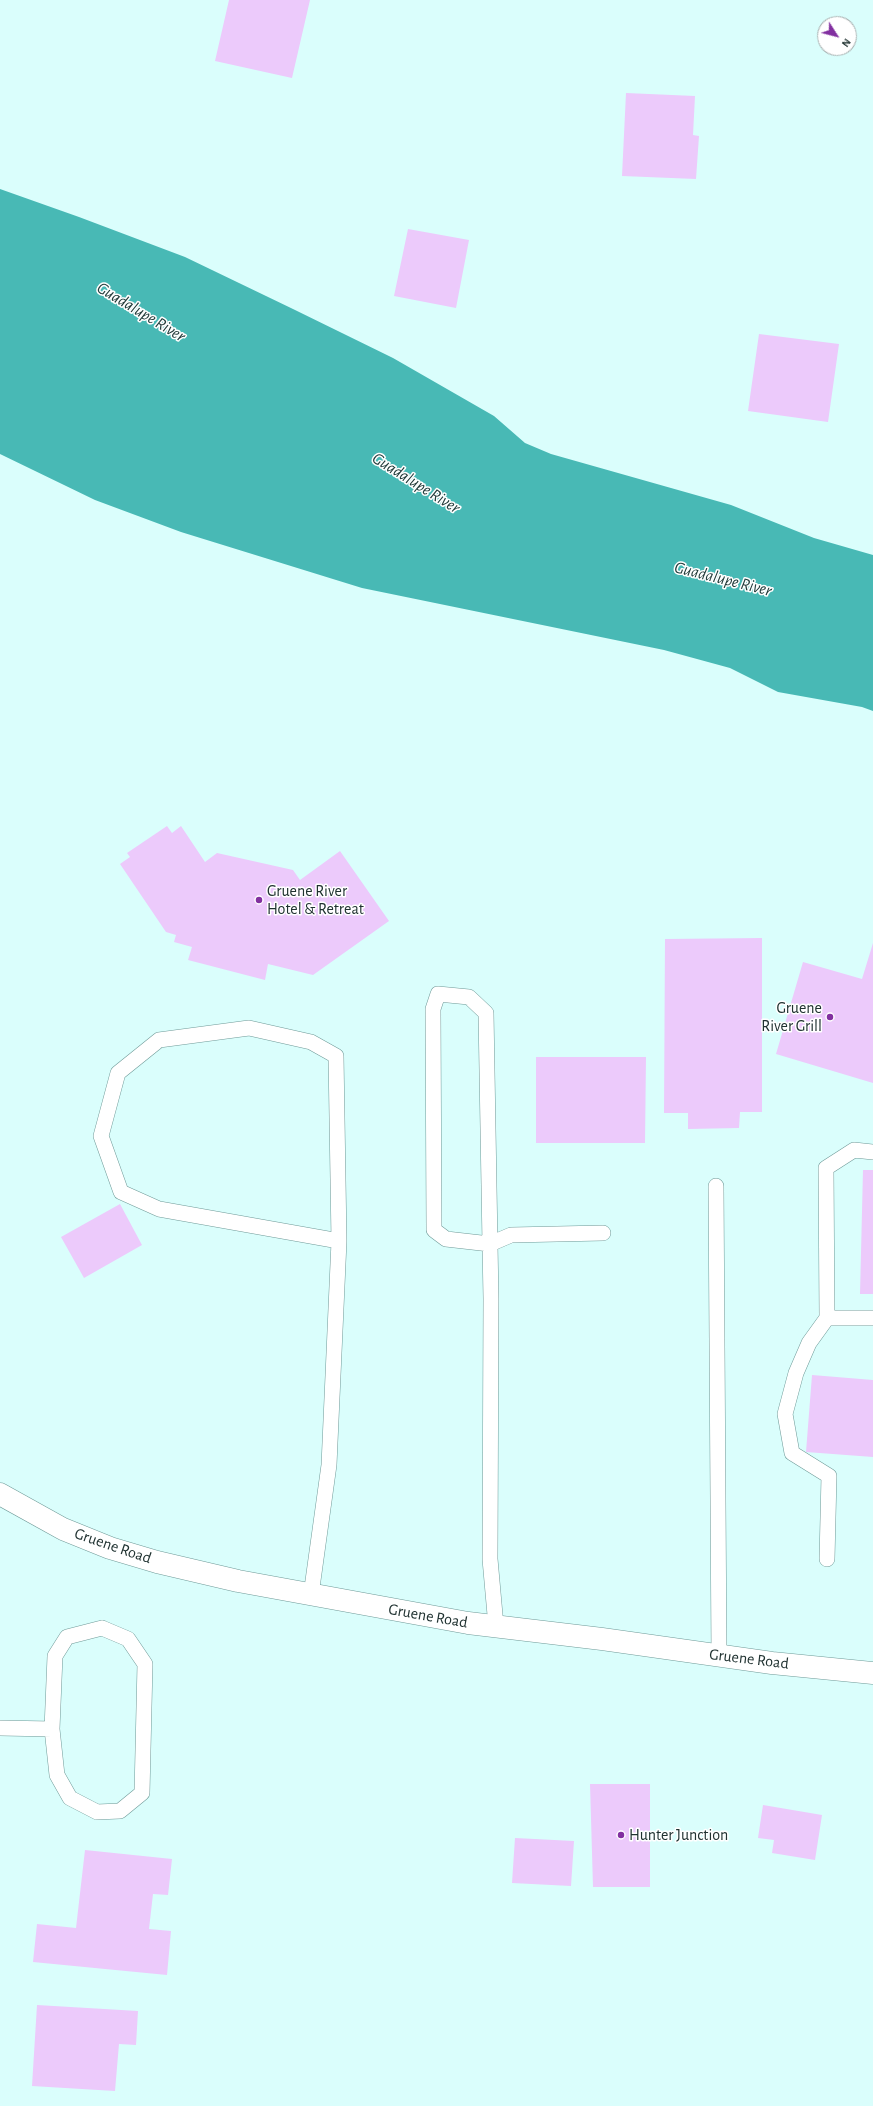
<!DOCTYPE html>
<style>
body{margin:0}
#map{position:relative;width:873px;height:2106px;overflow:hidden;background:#dafefc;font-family:"Alegreya Sans",sans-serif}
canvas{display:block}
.north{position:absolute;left:817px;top:16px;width:40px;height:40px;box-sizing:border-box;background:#fff;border:1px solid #a6adad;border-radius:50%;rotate:126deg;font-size:11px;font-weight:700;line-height:16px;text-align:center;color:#203231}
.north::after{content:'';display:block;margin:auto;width:14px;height:18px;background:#8230a0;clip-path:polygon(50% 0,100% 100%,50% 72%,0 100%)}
</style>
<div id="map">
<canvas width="873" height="2106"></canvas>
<div class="north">N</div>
</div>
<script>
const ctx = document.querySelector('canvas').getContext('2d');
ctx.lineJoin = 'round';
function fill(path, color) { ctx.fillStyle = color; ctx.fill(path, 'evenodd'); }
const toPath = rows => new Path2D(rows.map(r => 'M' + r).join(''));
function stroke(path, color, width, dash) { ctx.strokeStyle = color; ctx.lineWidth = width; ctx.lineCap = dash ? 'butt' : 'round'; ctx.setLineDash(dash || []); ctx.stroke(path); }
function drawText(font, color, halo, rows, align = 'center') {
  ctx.font = font + ' "Alegreya Sans",sans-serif'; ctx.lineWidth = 3; ctx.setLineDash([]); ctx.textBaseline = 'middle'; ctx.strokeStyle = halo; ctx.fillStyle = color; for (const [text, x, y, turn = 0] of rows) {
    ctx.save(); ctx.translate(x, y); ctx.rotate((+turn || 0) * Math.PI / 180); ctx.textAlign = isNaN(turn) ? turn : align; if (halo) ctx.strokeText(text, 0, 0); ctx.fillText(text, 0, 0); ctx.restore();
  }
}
fill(toPath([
 [0,189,79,217,185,257,293,309,393,358,494,416,525,443,551,454,731,505,814,538,873,555,873,711,862,707,778,692,730,668,664,650,362,588,181,532,95,500,0,454]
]), '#48b9b5');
fill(toPath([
 [229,0,310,0,292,78,215,61],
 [626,93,695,96,693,135,699,136,696,179,622,176],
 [408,229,469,240,456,308,394,296],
 [759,334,839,344,828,422,748,411],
 [167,826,172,833,181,826,205,862,217,853,293,870,300,880,340,851,389,921,313,975,268,964,265,980,188,960,192,947,174,942,176,935,166,932,120,864,130,857,127,853],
 [762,938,762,1112,740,1112,739,1128,688,1129,688,1113,664,1113,665,939],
 [873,943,873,1083,776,1054,803,962,862,979],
 [536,1057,646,1057,645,1143,536,1143],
 [863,1170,873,1170,873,1294,860,1294],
 [120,1204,142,1245,84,1278,61,1237],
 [812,1375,873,1380,873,1457,806,1452],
 [590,1784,650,1784,650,1887,593,1887],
 [763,1805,822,1815,815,1860,772,1853,774,1840,758,1838],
 [515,1838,574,1841,571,1886,512,1883],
 [85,1850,172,1859,168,1895,153,1894,149,1929,171,1931,167,1975,33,1962,37,1924,76,1928],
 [37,2005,138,2011,136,2045,119,2044,115,2091,32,2086]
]), '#eccafb');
const service = toPath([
 [873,1152,854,1150,826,1168,827,1318,873,1318],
 [716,1186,719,1656],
 [827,1318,809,1343,796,1373,785,1414,792,1453,829,1476,827,1559],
 [311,1595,329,1465,339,1241,336,1056,311,1042,249,1028,159,1040,118,1073,101,1136,121,1192,159,1209,339,1241],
 [496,1626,490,1559,491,1299,490,1244,486,1013,469,997,438,994,433,1009,434,1230,446,1239,490,1244,511,1235,603,1233],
 [102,1628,128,1639,145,1664,142,1793,120,1811,97,1812,70,1798,57,1775,52,1729,55,1656,67,1637,102,1628],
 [0,1728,52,1729]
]);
const tertiary = toPath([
 [0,1494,63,1529,110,1548,157,1562,238,1581,468,1623,602,1639,772,1663,873,1673]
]);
stroke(service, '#6f9a98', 16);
stroke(tertiary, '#6f9a98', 23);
stroke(service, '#fff', 15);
stroke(tertiary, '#fff', 22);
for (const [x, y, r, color] of [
 [259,900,4,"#8230a0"],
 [830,1017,4,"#8230a0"],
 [621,1835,4,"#8230a0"]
]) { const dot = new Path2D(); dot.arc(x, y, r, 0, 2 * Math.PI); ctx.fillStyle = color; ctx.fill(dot); stroke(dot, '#fff', 1.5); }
drawText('16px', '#203231', '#fff', [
 ["Gruene River",267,891],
 ["Hotel & Retreat",267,909],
 ["Gruene",822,1008,"right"],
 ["River Grill",822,1026,"right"],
 ["Hunter Junction",629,1835]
], 'left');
drawText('16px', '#203231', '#fff', [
 ["Gruene Road",113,1546,19],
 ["Gruene Road",428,1616,10],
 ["Gruene Road",749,1659,7]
]);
drawText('italic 17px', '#233c3b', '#fff', [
 ["Guadalupe River",141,312,31],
 ["Guadalupe River",416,483,32],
 ["Guadalupe River",723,579,14]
]);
</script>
